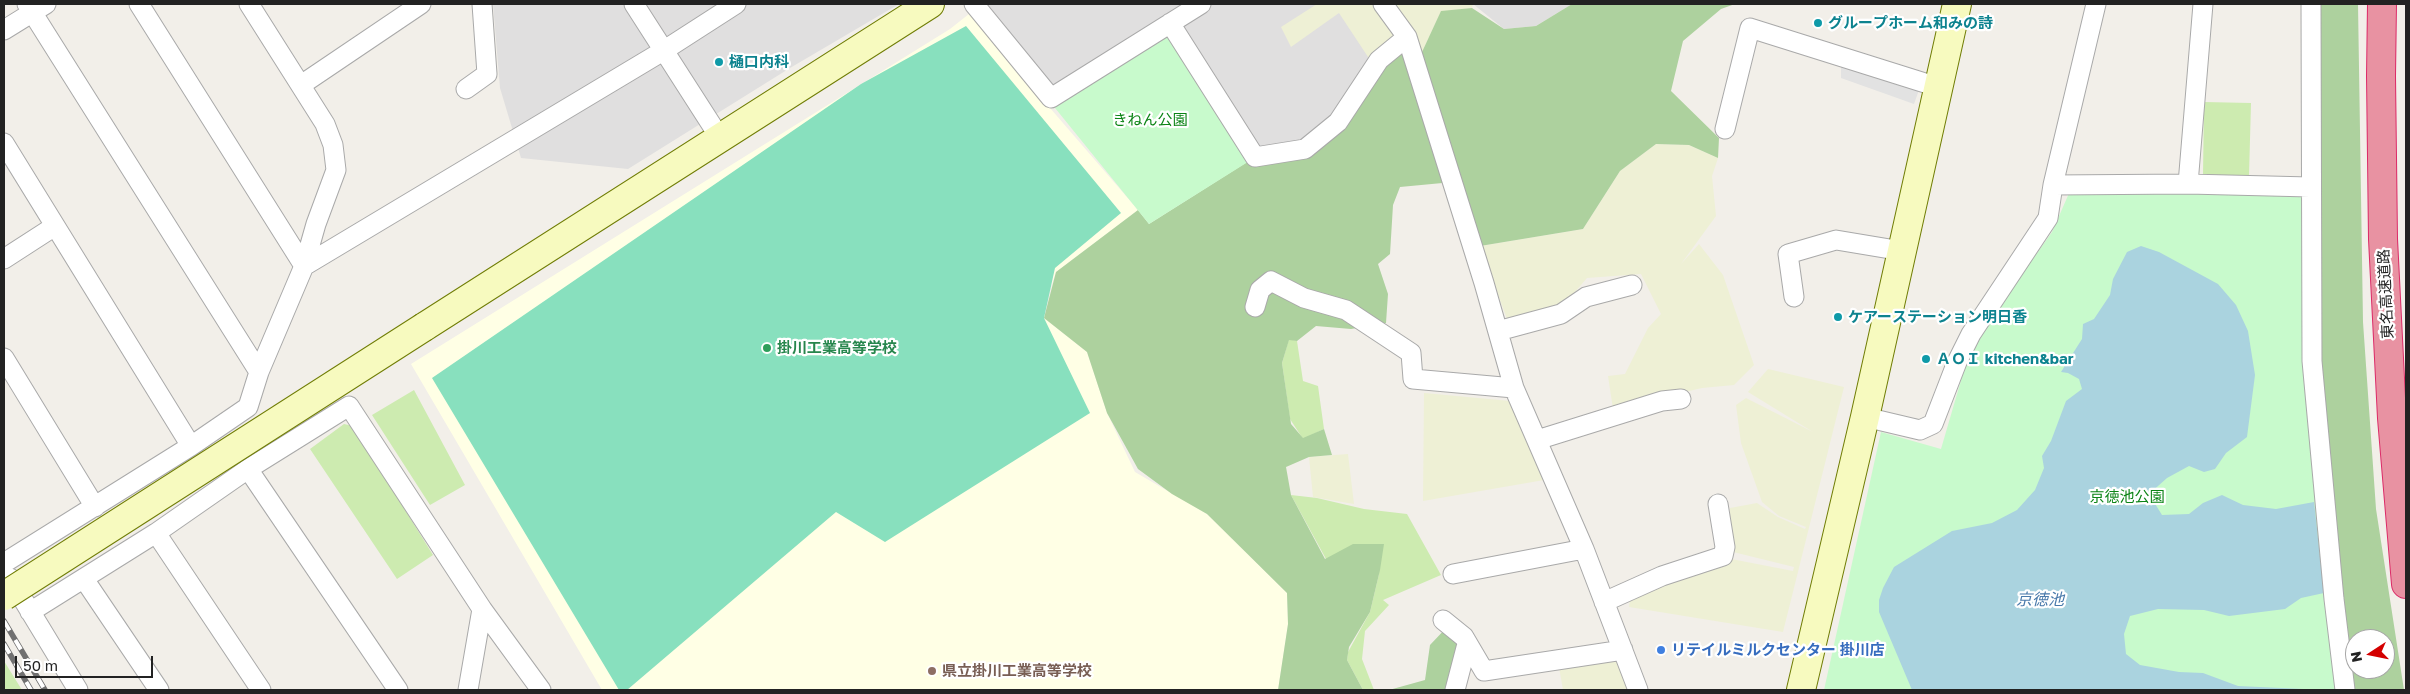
<!DOCTYPE html>
<meta charset="utf-8">
<style>
body{margin:0}
#map{position:relative;width:2410px;height:694px;overflow:hidden;background:#f2efe9;font-family:"Golos Text",sans-serif}
canvas{display:block}
.frame{position:absolute;inset:0;border:5px solid #222;pointer-events:none}
.north{position:absolute;left:2345px;top:629px;width:50px;height:50px;box-sizing:border-box;background:#fff;border:1px solid #a7a7a7;border-radius:50%;rotate:259deg;font-size:14px;font-weight:700;line-height:20px;text-align:center;color:#222}
.north::after{content:'';display:block;margin:auto;width:18px;height:22px;background:#d40000;clip-path:polygon(50% 0,100% 100%,50% 72%,0 100%)}
.scale{position:absolute;left:15px;top:656px;width:138px;height:22px;box-sizing:border-box;border:2px solid #222;border-top:0;padding-left:6px;font-size:15px;line-height:18px;white-space:nowrap;color:#222;-webkit-text-stroke:4px #fff;paint-order:stroke}
</style>
<div id="map">
<canvas width="2410" height="694"></canvas>
<div class="frame"></div>
<div class="north">N</div>
<div class="scale">50 m</div>
</div>
<script>
const ctx = document.querySelector('canvas').getContext('2d');
ctx.lineJoin = 'round';
function fill(path, color) { ctx.fillStyle = color; ctx.fill(path, 'evenodd'); }
const toPath = rows => new Path2D(rows.map(r => 'M' + r).join(''));
function stroke(path, color, width, dash) { ctx.strokeStyle = color; ctx.lineWidth = width; ctx.lineCap = dash ? 'butt' : 'round'; ctx.setLineDash(dash || []); ctx.stroke(path); }
function drawText(font, color, halo, rows, align = 'center') {
  ctx.font = font + ' "Golos Text","Noto Sans JP",sans-serif'; ctx.lineWidth = 4.5; ctx.setLineDash([]); ctx.textBaseline = 'middle'; ctx.strokeStyle = halo; ctx.fillStyle = color; for (const [text, x, y, turn = 0] of rows) {
    ctx.save(); ctx.translate(x, y); ctx.rotate((+turn || 0) * Math.PI / 180); ctx.textAlign = isNaN(turn) ? turn : align; if (halo) ctx.strokeText(text, 0, 0); ctx.fillText(text, 0, 0); ctx.restore();
  }
}
fill(toPath([
 [493,4,899,4,790,68,628,169,521,158,500,88],
 [977,4,1378,4,1402,41,1305,149,1255,157,1051,98],
 [1473,4,1572,4,1536,26,1504,29]
]), '#e0dfdf');
fill(toPath([
 [969,14,1138,210,1056,272,1047,298,1044,318,1087,352,1107,413,1135,472,1207,514,1287,593,1288,624,1278,690,602,690,411,364,950,29]
]), '#ffffe5');
fill(toPath([
 [1317,4,1372,4,1397,37,1370,60,1339,13,1291,47,1281,27],
 [1383,4,1473,4,1472,8,1441,12,1416,65],
 [1656,144,1689,145,1718,158,1712,176,1716,216,1681,264,1699,244,1723,275,1754,365,1734,385,1702,388,1613,409,1608,376,1625,374,1648,328,1661,314,1641,274,1587,278,1568,300,1547,313,1507,319,1480,246,1583,229,1620,171],
 [1768,369,1844,387,1783,632,1629,607,1630,600,1721,557,1793,571,1794,567,1725,550,1730,508,1757,503,1778,517,1805,529,1806,527,1779,516,1762,502,1741,443,1736,405,1746,398,1813,432,1748,392],
 [1424,393,1510,401,1544,480,1423,501],
 [1348,454,1354,504,1313,497,1309,457],
 [1622,656,1634,690,1563,690,1559,667]
]), '#eef0d5');
fill(toPath([
 [2204,102,2251,103,2249,176,2203,175],
 [1289,339,1297,341,1303,381,1318,386,1324,429,1303,439,1290,419,1282,363],
 [414,390,465,485,430,505,372,415],
 [344,424,353,426,433,555,397,579,310,449],
 [1291,495,1317,498,1364,509,1407,514,1441,575,1383,600,1389,605,1365,631,1362,659,1374,690,1363,690,1347,660,1348,652,1370,612,1379,574,1326,559],
 [4,661,22,690,4,690]
]), '#cdebb0');
fill(toPath([
 [1572,4,1735,4,1721,9,1683,41,1671,91,1719,138,1718,158,1689,145,1656,144,1620,171,1583,229,1480,246,1416,65,1441,11,1472,8,1504,29,1536,26],
 [2314,4,2358,4,2363,322,2376,509,2404,690,2346,690,2319,438],
 [2355,639,2385,639,2385,669,2355,669],
 [1410,45,1453,182,1400,187,1393,205,1390,254,1378,264,1388,294,1386,323,1351,329,1316,326,1297,341,1289,340,1282,363,1291,424,1303,438,1324,429,1332,455,1309,457,1286,467,1291,495,1325,559,1353,544,1384,544,1380,570,1370,612,1349,647,1347,660,1363,690,1278,690,1288,624,1287,593,1207,514,1172,494,1138,469,1107,413,1087,352,1044,318,1056,272,1138,210,1149,224,1255,157,1324,133,1393,48],
 [1448,626,1463,641,1452,690,1389,690,1425,680,1430,645]
]), '#add19e');
fill(toPath([
 [1170,23,1251,160,1149,224,1051,103],
 [2070,191,2306,195,2338,690,1824,690,1881,432,1941,449,1971,346,2052,232]
]), '#c8facc');
fill(toPath([
 [966,26,1121,213,1055,268,1044,318,1090,413,885,542,836,512,627,690,619,690,432,378,861,84]
]), '#88e0be');
fill(toPath([
 [1841,62,1919,90,1914,104,1841,78]
]), '#e2e2e2');
fill(toPath([
 [2141,246,2159,252,2218,284,2236,305,2248,331,2255,375,2247,437,2226,453,2215,469,2204,472,2189,466,2167,478,2149,494,2162,515,2189,514,2203,503,2222,495,2243,505,2276,509,2314,502,2324,593,2301,598,2285,609,2229,616,2204,610,2158,609,2130,616,2124,634,2126,654,2140,665,2179,672,2203,673,2238,686,2325,690,1912,690,1879,612,1879,600,1883,588,1894,567,1952,531,1992,523,2017,510,2035,490,2044,468,2042,456,2051,441,2066,401,2082,389,2079,379,2068,373,2061,372,2082,339,2083,324,2094,319,2110,295,2113,279,2127,252]
]), '#aad3df');
const street = toPath([
 [27,4,259,372],
 [139,4,304,266],
 [634,4,720,138],
 [974,4,1051,98,1201,4],
 [1383,4,1407,37,1484,283,1514,388,1584,549,1638,690],
 [2311,4,2312,361,2334,599,2345,690],
 [1170,23,1255,157,1305,149,1338,122,1379,60,1407,37],
 [4,30,46,4],
 [301,85,421,4],
 [466,89,487,74,482,4],
 [1725,129,1750,28,1925,83,1939,86],
 [4,143,191,446],
 [2188,184,2203,4],
 [2053,185,2188,184,2310,187],
 [4,259,55,226],
 [304,266,663,51,736,4],
 [1794,297,1788,254,1836,240,1902,251],
 [1255,307,1260,290,1271,281,1304,298,1346,310,1411,353,1413,379,1514,388],
 [1498,331,1561,314,1586,297,1632,285],
 [4,358,95,507],
 [1865,417,1920,430,1933,424,1957,362,1971,334,2048,218,2053,185,2096,4],
 [1537,440,1662,401,1681,399],
 [248,469,349,406,482,609,468,690],
 [156,533,261,690],
 [4,563,191,446,248,407,259,372,304,266,316,224,336,170,333,145,325,124,249,4],
 [1453,574,1584,549],
 [10,578,78,690],
 [84,579,159,690],
 [1604,602,1662,576,1723,556,1725,547,1718,504],
 [482,609,541,690],
 [30,612,156,533,248,469,398,690],
 [1443,620,1464,637,1484,671,1623,650],
 [1455,690,1467,644]
]);
const secondary = toPath([
 [424,327,930,4],
 [1801,690,1865,417,1957,4]
]);
const highway = toPath([
 [2382,4,2381,76,2383,239,2392,418,2406,584]
]);
stroke(street, '#a9a9a9', 21);
stroke(secondary, '#707d05', 30);
stroke(highway, '#dc2a67', 30);
stroke(street, '#fff', 19);
stroke(secondary, '#f7fabf', 28);
stroke(highway, '#e892a2', 28);
const rail = toPath([
 [4,621,45,690],
 [4,644,31,690]
]);
stroke(rail, '#707070', 5.5);
stroke(rail, '#fff', 4, [11]);
const secondaryBridge = toPath([
 [4,596,424,327]
]);
stroke(secondaryBridge, '#707d05', 30, []);
stroke(secondaryBridge, '#f7fabf', 28);
for (const [x, y, r, color] of [
 [1818,23,5,"#0f9aa8"],
 [719,62,5,"#0f9aa8"],
 [1838,317,5,"#0f9aa8"],
 [767,348,5,"#2e9e5b"],
 [1926,359,5,"#0f9aa8"],
 [1661,650,5,"#3f7fe0"],
 [932,671,5,"#8d6e63"]
]) { const dot = new Path2D(); dot.arc(x, y, r, 0, 2 * Math.PI); ctx.fillStyle = color; ctx.fill(dot); stroke(dot, '#fff', 2); }
drawText('bold 15px', '#0d838f', '#fff', [
 ["グループホーム和みの詩",1828,23],
 ["樋口内科",729,62],
 ["ケアーステーション明日香",1848,317],
 ["ＡＯＩ kitchen&bar",1936,359]
], 'left');
drawText('15px', '#0c8416', '#fff', [
 ["きねん公園",1150,120],
 ["京徳池公園",2127,497]
]);
drawText('15px', '#222', '#fff', [
 ["東名高速道路",2386,294,-93]
]);
drawText('bold 15px', '#27864d', '#fff', [
 ["掛川工業高等学校",777,348]
], 'left');
drawText('bold 15px', '#366cbe', '#fff', [
 ["リテイルミルクセンター 掛川店",1671,650]
], 'left');
drawText('bold 15px', '#785e54', '#fff', [
 ["県立掛川工業高等学校",942,671]
], 'left');
drawText('italic 16px', '#4a7aab', '#fff', [
 ["京徳池",2040,600]
]);
</script>
